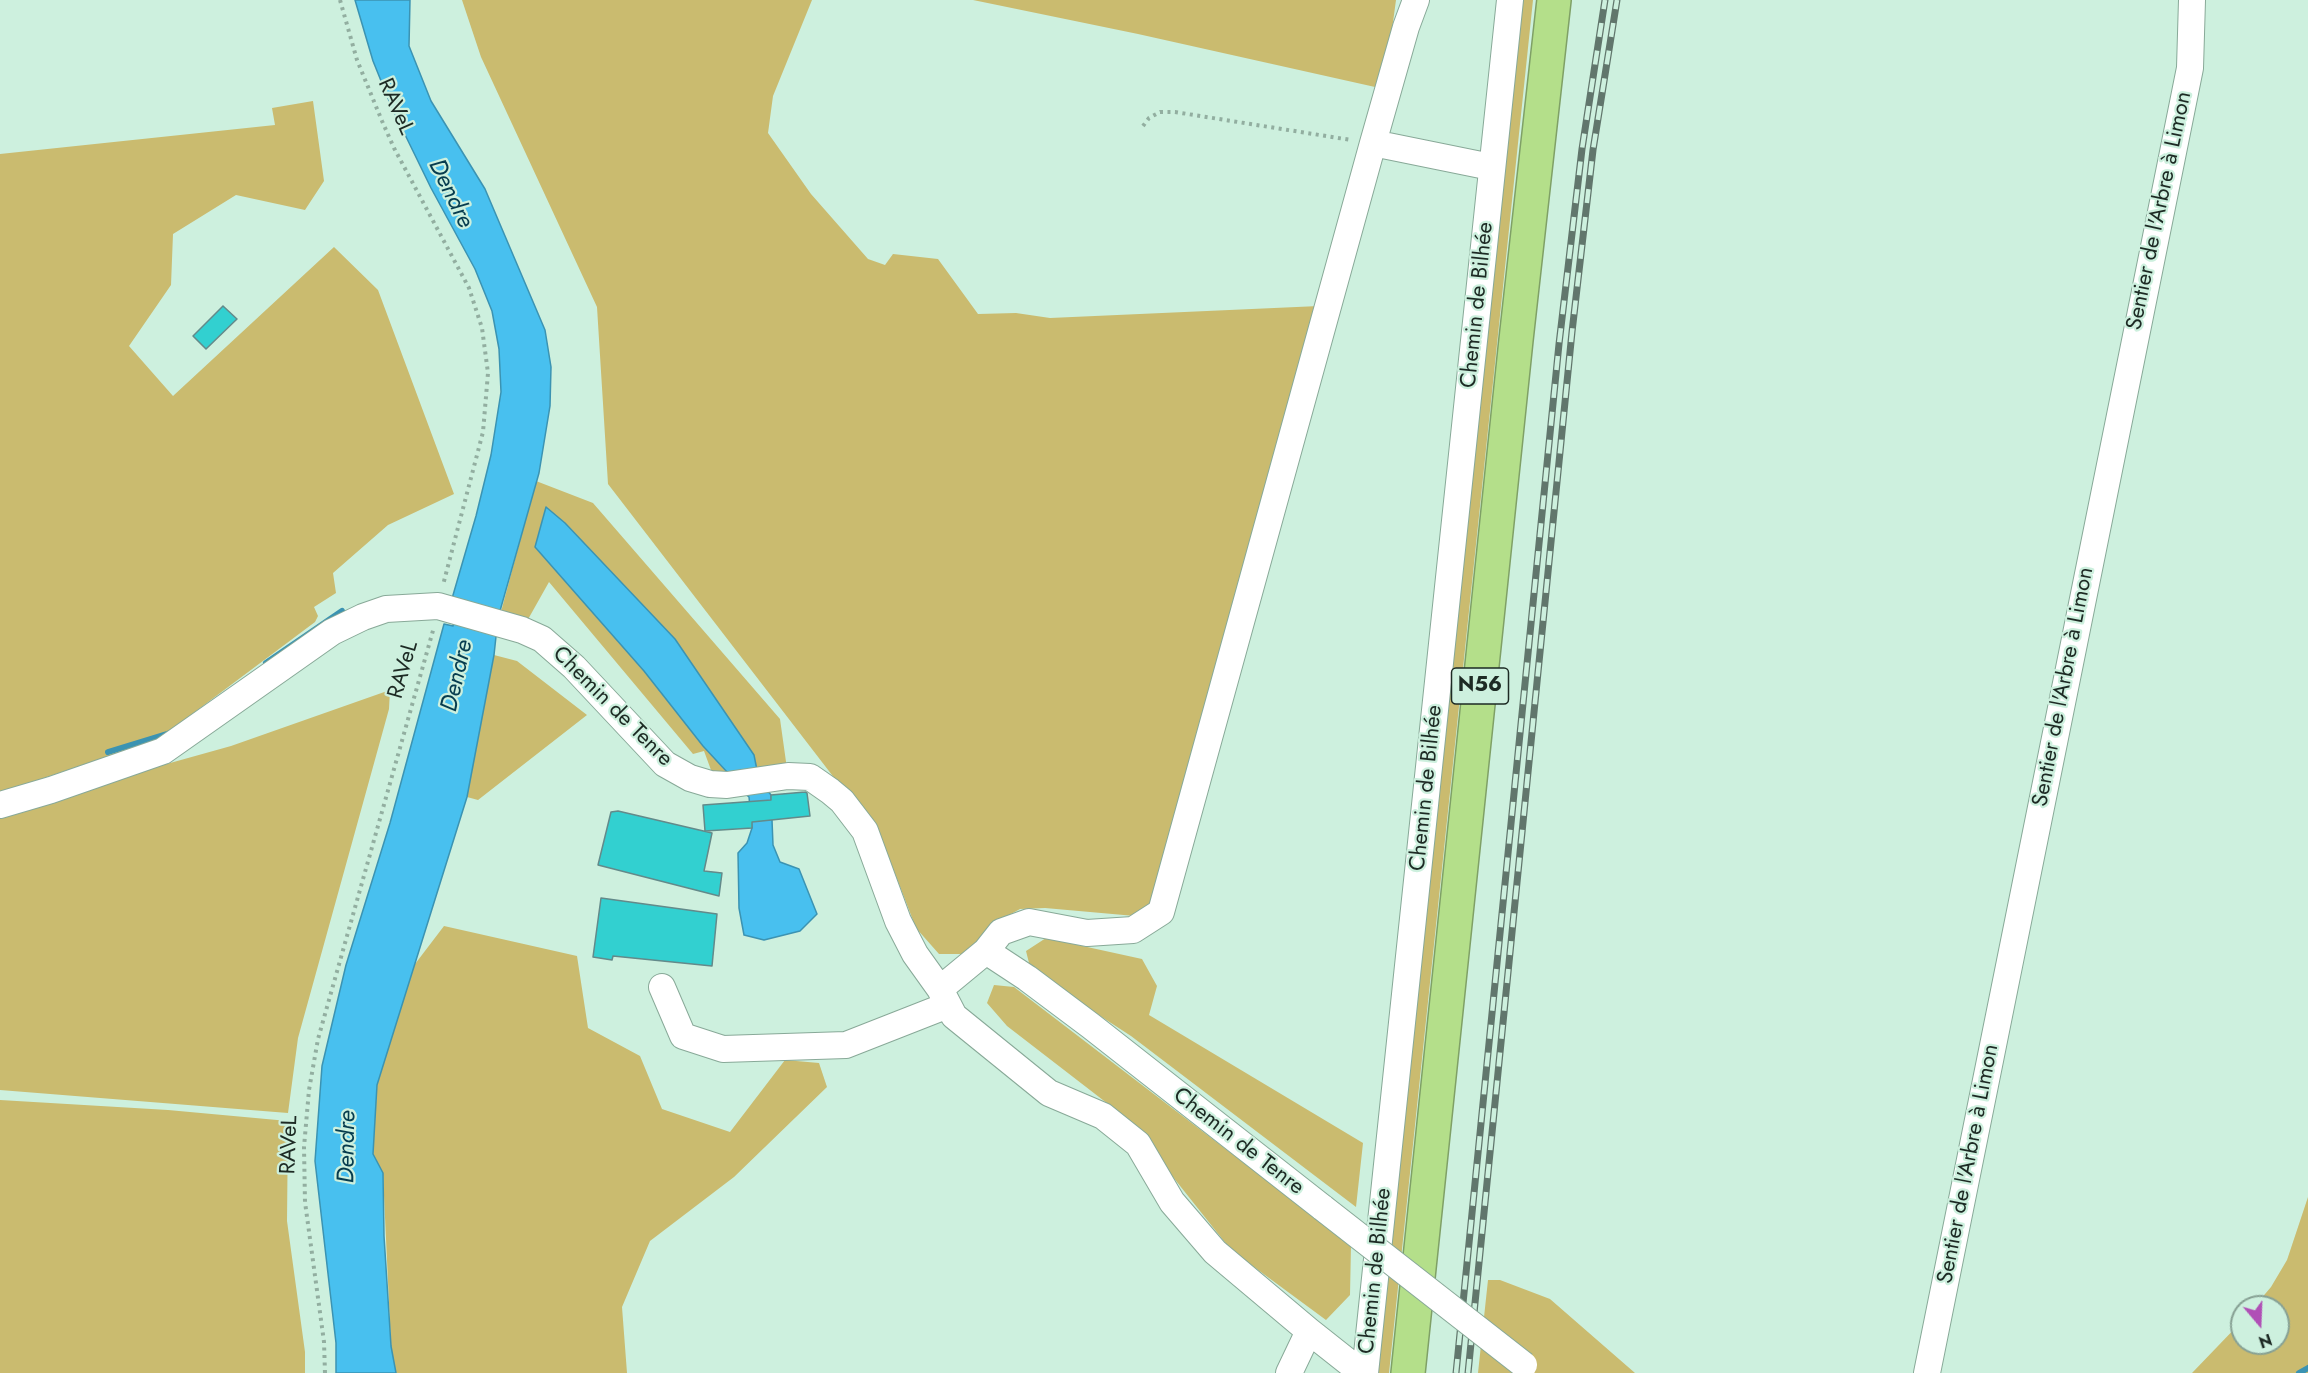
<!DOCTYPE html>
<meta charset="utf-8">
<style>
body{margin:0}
#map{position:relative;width:2308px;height:1373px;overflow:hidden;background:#cdf0de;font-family:Jost,sans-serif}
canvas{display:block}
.north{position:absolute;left:2230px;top:1295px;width:60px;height:60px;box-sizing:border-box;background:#cdf0de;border:2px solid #87a194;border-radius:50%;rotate:161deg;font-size:16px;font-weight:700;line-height:24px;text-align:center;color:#1d2a24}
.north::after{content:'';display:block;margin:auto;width:21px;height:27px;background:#b04fb6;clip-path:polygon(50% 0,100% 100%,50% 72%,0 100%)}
</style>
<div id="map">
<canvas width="2308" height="1373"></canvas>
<div class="north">N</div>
</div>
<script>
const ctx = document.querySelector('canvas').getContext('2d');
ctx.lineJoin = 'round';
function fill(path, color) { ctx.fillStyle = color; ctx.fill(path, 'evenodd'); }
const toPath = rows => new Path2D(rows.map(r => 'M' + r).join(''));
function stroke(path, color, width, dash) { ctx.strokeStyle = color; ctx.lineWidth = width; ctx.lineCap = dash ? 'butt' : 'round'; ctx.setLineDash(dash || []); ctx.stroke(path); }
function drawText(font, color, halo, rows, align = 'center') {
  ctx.font = font + ' Jost,sans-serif'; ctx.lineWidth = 4.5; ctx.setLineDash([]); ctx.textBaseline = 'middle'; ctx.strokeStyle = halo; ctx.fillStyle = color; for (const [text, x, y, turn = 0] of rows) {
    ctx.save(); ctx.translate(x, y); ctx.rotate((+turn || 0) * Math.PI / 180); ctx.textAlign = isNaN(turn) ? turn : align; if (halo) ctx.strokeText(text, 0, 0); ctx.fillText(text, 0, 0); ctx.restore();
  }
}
fill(toPath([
 [462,0,812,0,773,96,768,133,811,194,868,259,885,265,893,254,938,259,978,314,1016,313,1050,318,1319,306,1154,902,1135,916,1045,908,1020,909,1011,914,962,954,939,954,916,928,882,840,608,484,597,307,481,57],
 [973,0,1396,0,1384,89,1138,34],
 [1518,0,1533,0,1488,430,1389,1373,1373,1373],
 [313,101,324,181,305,210,236,195,173,234,171,285,129,346,173,396,334,247,378,290,454,494,388,525,333,573,336,593,314,607,318,616,315,622,148,747,100,759,0,793,0,154,275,125,272,108],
 [536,481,593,503,780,719,788,776,759,780,754,755,675,639,565,523,546,508,535,547,644,671,703,746,728,773,690,778,711,770,704,751,693,754,549,582,522,630,498,623],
 [494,655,517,661,587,715,478,800,467,797],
 [390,690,389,709,298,1038,288,1113,0,1090,0,819,120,777,231,746],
 [444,926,577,956,588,1028,640,1056,662,1109,730,1132,785,1060,819,1063,827,1087,734,1177,650,1241,622,1307,627,1373,396,1373,391,1346,383,1174,373,1155,377,1085,412,968],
 [1046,938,1142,959,1157,986,1149,1015,1363,1143,1356,1207,1131,1036,1031,971,1026,951],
 [994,985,1014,987,1351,1245,1350,1295,1326,1320,1231,1250,1169,1172,1134,1124,1007,1026,987,1003],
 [0,1100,168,1110,288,1121,287,1221,305,1352,305,1373,0,1373],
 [2308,1197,2308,1373,2192,1373,2242,1321,2242,1343,2278,1343,2278,1307,2254,1307,2271,1287,2287,1260],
 [1488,1280,1500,1280,1550,1299,1635,1373,1478,1373]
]), '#cabb6f');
const water = toPath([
 [355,0,410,0,409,46,431,101,485,189,545,330,551,367,550,406,539,473,498,618,494,655,467,797,377,1085,373,1154,383,1173,384,1236,391,1346,396,1373,336,1373,336,1343,315,1161,322,1066,346,965,390,823,444,624,453,626,458,604,451,602,476,516,491,455,501,392,499,349,492,311,475,269,431,188,392,108,373,61,355,0],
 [546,507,565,523,675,639,754,755,759,780,771,795,773,845,780,862,799,869,817,914,800,931,764,940,744,935,739,908,738,853,747,843,752,828,749,797,733,784,728,773,703,746,644,671,535,547,546,507]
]);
fill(water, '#48c0ef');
stroke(water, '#3b93b2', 1.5);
stroke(toPath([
 [266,663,342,611],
 [108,752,170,733],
 [2299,1373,2308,1368]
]), '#3b93b2', 6);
const building = toPath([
 [223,306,237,319,206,349,193,336,223,306],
 [805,792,807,793,810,816,752,822,752,828,705,831,703,805,771,800,771,795,805,792],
 [618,811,712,833,704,871,722,873,719,896,598,865,611,812,618,811],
 [601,898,717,914,712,966,613,956,612,960,593,957,601,898]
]);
fill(building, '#32d0d0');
stroke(building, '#638a8a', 1.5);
const minor = toPath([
 [1373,143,1491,167],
 [0,805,51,790,163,751,332,632,363,617,386,609,438,606,522,630,542,639,574,667,665,764,690,778,710,784,727,785,788,776,810,777,830,791,842,801,865,831,898,921,915,954,940,989,954,1016,1049,1093,1103,1116,1138,1144,1172,1202,1215,1252,1309,1331,1362,1373],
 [986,951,1027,978,1091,1026,1323,1208],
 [662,987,683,1036,723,1049,846,1045,948,1005],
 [940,989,986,951,1001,932,1029,922,1087,933,1133,930,1161,912,1373,143,1406,27,1416,0],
 [1289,1373,1309,1331],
 [1365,1373,1510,0],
 [1927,1373,2190,68,2192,0]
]);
const highway = toPath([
 [1408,1373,1516,340,1554,0]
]);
stroke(minor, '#88a998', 28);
stroke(highway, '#7fa066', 36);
stroke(toPath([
 [340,0,357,60,382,121,394,148,469,288,482,328,488,373,483,432,443,585],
 [1143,126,1149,118,1160,112,1175,112,1351,140],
 [325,1373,324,1342,305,1202,304,1147,309,1090,318,1039,434,627]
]), '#92aea0', 4, [3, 4.5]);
stroke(minor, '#fff', 26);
stroke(highway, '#b4df8a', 33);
const rail = toPath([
 [1456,1373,1559,344,1582,149,1605,0],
 [1468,1373,1572,332,1593,150,1617,0]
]);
stroke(rail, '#61766c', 7);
stroke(rail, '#cdf0de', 4.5, [14]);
const minorBridge = toPath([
 [1323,1208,1524,1365]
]);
stroke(minorBridge, '#88a998', 28, []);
stroke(minorBridge, '#fff', 26);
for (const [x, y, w] of [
 [1480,686,57]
]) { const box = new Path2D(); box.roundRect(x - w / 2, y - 18, w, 36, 4.5); ctx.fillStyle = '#cdf0de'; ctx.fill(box); stroke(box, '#1d2a24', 1.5); }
drawText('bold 21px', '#1d2a24', null, [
 ["N56",1480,686]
]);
drawText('22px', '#1d2a24', '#cdf0de', [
 ["RAVeL",395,107,66],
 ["Sentier de l'Arbre à Limon",2160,211,-78],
 ["Chemin de Bilhée",1478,305,-84],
 ["RAVeL",404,670,-74],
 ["Sentier de l'Arbre à Limon",2064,687,-79],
 ["Chemin de Tenre",612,707,45],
 ["Chemin de Bilhée",1427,788,-84],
 ["Chemin de Tenre",1238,1142,38],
 ["RAVeL",290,1145,-88],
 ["Sentier de l'Arbre à Limon",1969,1164,-79],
 ["Chemin de Bilhée",1376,1271,-84]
]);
drawText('italic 24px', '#063c4f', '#cdf0de', [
 ["Dendre",450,194,64],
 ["Dendre",458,676,-77],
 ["Dendre",348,1147,-89]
]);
</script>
